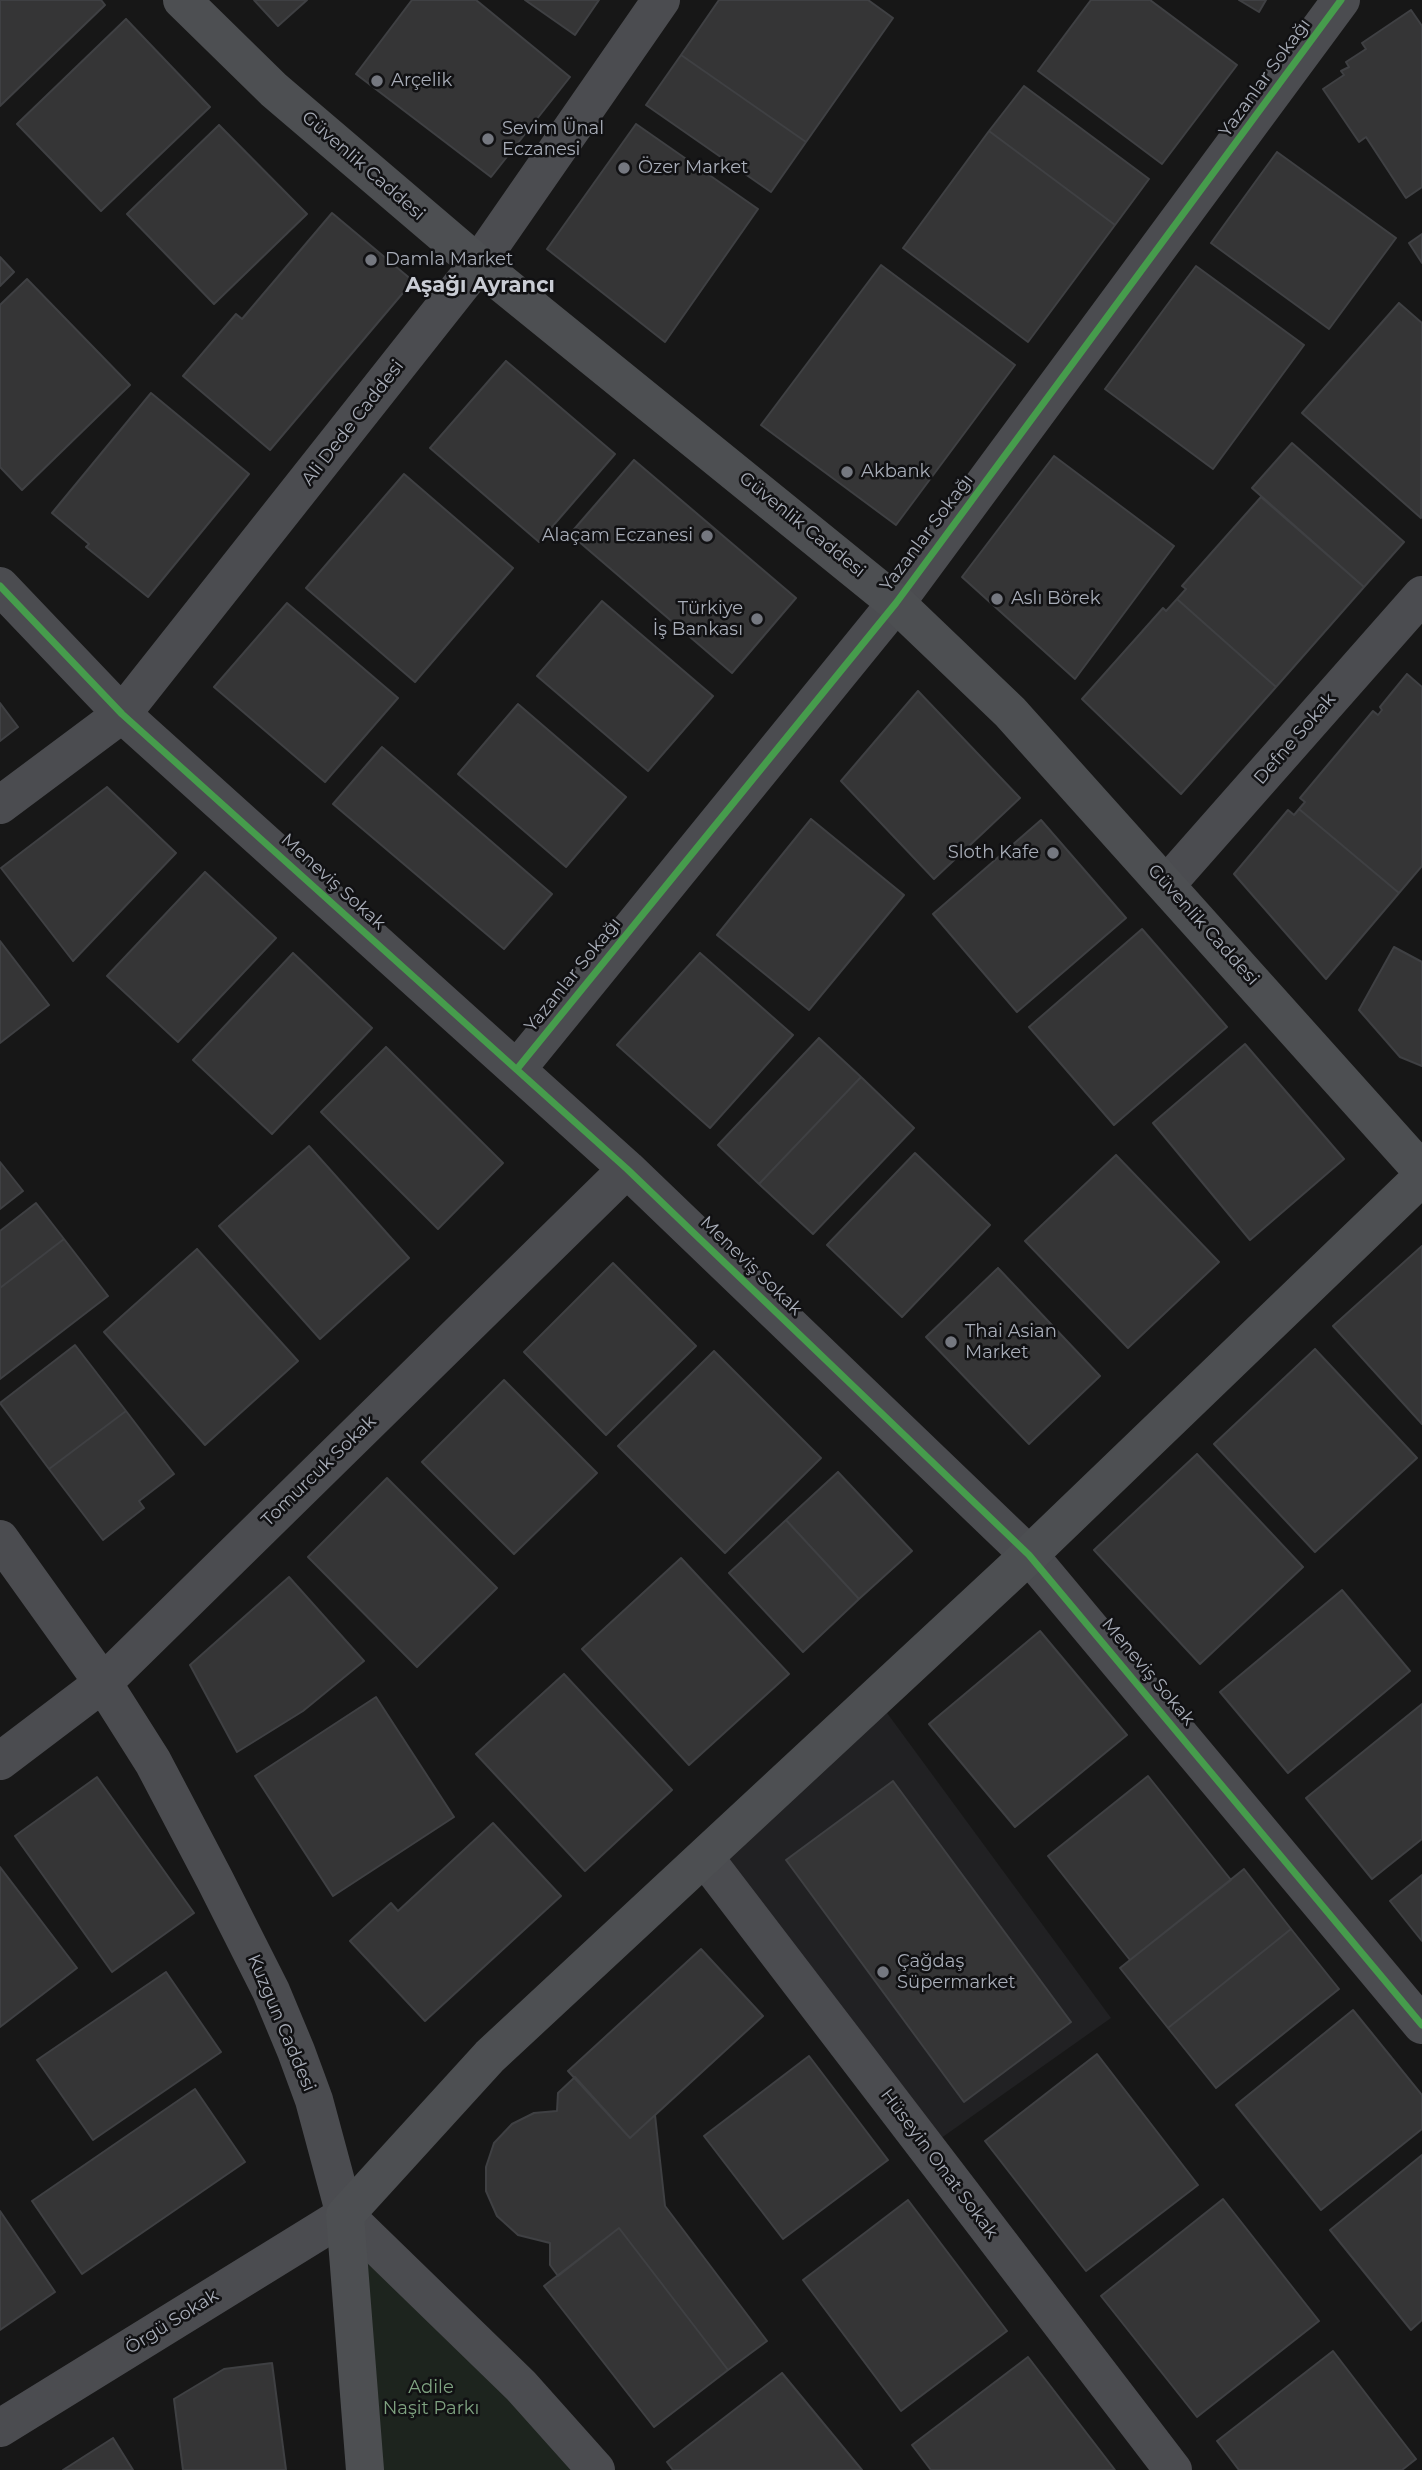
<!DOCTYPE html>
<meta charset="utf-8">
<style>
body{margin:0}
canvas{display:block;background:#171717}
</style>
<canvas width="1422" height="2470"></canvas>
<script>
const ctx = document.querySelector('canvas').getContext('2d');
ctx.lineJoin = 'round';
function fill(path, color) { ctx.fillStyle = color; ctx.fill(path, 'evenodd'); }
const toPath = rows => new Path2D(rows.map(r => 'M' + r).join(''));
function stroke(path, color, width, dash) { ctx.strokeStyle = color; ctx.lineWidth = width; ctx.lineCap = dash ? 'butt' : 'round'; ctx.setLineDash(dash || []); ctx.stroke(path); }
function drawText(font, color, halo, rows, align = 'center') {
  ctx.font = font + ' Montserrat,sans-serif'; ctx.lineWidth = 5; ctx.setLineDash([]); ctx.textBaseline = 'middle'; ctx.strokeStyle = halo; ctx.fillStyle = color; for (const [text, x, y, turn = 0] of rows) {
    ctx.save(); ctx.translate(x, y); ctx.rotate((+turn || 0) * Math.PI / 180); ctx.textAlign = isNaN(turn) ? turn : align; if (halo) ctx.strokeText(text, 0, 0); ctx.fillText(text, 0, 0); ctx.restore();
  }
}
fill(toPath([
 [876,1698,1111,2018,927,2148,705,1858]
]), '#212123');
fill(toPath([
 [345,2215,596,2470,365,2470]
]), '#1d241e');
const building = toPath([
 [0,0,101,0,105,5,0,106,0,0],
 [254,0,307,0,278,26,254,0],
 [412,0,476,0,570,77,491,177,356,74,412,0],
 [525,0,599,0,575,35,525,0],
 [719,0,868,0,893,18,806,142,681,55,719,0],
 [1091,0,1150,0,1237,65,1162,164,1038,71,1091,0],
 [1239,0,1266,0,1259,12,1239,0],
 [1411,10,1422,26,1422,187,1406,198,1366,137,1359,142,1323,89,1344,75,1341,71,1349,67,1346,62,1366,49,1362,43,1411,10],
 [126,19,210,107,101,211,17,124,126,19],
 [681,55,806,142,771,192,646,105,681,55],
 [1024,86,1149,179,1115,225,989,131,1024,86],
 [636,124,758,209,665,342,547,249,636,124],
 [219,125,307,214,214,304,127,214,219,125],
 [989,131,1115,225,1028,342,903,248,989,131],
 [1277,152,1396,238,1329,329,1211,243,1277,152],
 [332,213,413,281,270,450,183,376,236,314,242,319,332,213],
 [1422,234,1422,263,1409,243,1422,234],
 [0,257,14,272,0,286,0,257],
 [881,265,1015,365,896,525,761,425,881,265],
 [1196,266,1304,345,1213,469,1105,389,1196,266],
 [27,279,130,385,22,490,0,467,0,305,27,279],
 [1399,303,1422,323,1421,518,1302,413,1399,303],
 [506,361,615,454,539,542,430,448,506,361],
 [151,393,249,474,148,597,86,547,89,544,52,513,151,393],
 [1292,443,1404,542,1364,587,1252,488,1292,443],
 [1054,456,1174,546,1075,679,962,577,1054,456],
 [634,460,796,598,732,673,570,534,634,460],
 [404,474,513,568,415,682,306,588,404,474],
 [1261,497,1364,587,1276,687,1177,599,1186,589,1182,586,1261,497],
 [1177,599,1276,687,1181,794,1082,699,1163,608,1166,611,1177,599],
 [602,601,713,696,648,771,537,676,602,601],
 [287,603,398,698,325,782,214,687,287,603],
 [1407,674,1422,687,1422,866,1399,893,1299,809,1305,802,1300,798,1373,711,1378,715,1382,710,1380,707,1407,674],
 [918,691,1020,798,934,879,841,781,918,691],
 [0,703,18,727,0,741,0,703],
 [518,704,626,797,566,867,458,774,518,704],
 [382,747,552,894,504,949,333,804,382,747],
 [107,787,176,853,73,961,1,868,107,787],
 [1299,809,1399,893,1326,979,1234,874,1288,810,1294,815,1299,809],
 [811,819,904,895,809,1010,717,935,811,819],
 [1041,820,1126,918,1017,1012,933,914,1041,820],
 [205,872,276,938,178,1042,107,976,205,872],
 [1142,929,1227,1027,1114,1125,1029,1027,1142,929],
 [0,941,49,1005,0,1043,0,941],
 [1394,947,1422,962,1422,1066,1400,1057,1359,1010,1394,947],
 [293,953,372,1028,272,1134,193,1060,293,953],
 [700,953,793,1035,710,1128,617,1045,700,953],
 [819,1038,861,1077,759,1184,718,1145,819,1038],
 [1245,1044,1344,1159,1250,1240,1153,1123,1245,1044],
 [386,1047,503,1163,438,1229,321,1112,386,1047],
 [861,1077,914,1128,813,1234,759,1184,861,1077],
 [309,1146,409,1258,320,1339,219,1226,309,1146],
 [915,1153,990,1225,902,1317,827,1245,915,1153],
 [1116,1155,1219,1262,1128,1348,1025,1241,1116,1155],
 [0,1162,23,1191,0,1209,0,1162],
 [36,1203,64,1239,0,1288,0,1231,36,1203],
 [64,1239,108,1296,0,1379,0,1288,64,1239],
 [1422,1246,1422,1424,1333,1326,1422,1246],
 [197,1249,298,1361,205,1445,104,1332,197,1249],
 [613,1263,696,1346,606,1435,524,1352,613,1263],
 [998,1268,1100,1376,1029,1444,926,1337,998,1268],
 [75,1345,126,1411,49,1469,0,1403,75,1345],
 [1315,1349,1417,1458,1315,1552,1214,1444,1315,1349],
 [714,1351,821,1458,725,1553,618,1446,714,1351],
 [504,1380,597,1473,514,1554,422,1462,504,1380],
 [126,1411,174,1474,139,1501,144,1508,103,1540,49,1469,126,1411],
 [1197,1454,1303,1567,1200,1664,1094,1550,1197,1454],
 [838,1472,912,1551,859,1599,786,1520,838,1472],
 [387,1478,497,1588,417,1667,308,1557,387,1478],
 [786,1520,859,1599,803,1652,729,1573,786,1520],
 [681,1558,789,1674,689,1765,582,1649,681,1558],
 [289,1577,364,1661,303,1711,237,1752,190,1665,289,1577],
 [1342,1590,1410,1671,1288,1773,1220,1692,1342,1590],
 [1040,1631,1127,1735,1015,1827,929,1724,1040,1631],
 [564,1674,672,1790,585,1871,476,1754,564,1674],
 [376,1697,454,1817,333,1896,255,1776,376,1697],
 [1422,1704,1422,1839,1372,1879,1306,1798,1422,1704],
 [1148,1776,1231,1880,1130,1960,1048,1856,1148,1776],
 [97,1777,194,1913,112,1972,15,1836,97,1777],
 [893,1781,1071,2022,964,2102,786,1860,893,1781],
 [493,1823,561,1896,425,2021,350,1941,391,1903,398,1911,493,1823],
 [0,1867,77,1968,0,2027,0,1867],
 [1244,1869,1291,1929,1168,2028,1120,1968,1244,1869],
 [1422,1875,1422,1941,1390,1901,1422,1875],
 [1291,1929,1339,1989,1216,2088,1168,2028,1291,1929],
 [701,1949,763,2016,630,2138,568,2071,701,1949],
 [166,1972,221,2052,93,2140,37,2060,166,1972],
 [1353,2010,1422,2095,1422,2129,1321,2210,1236,2105,1353,2010],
 [1097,2054,1198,2185,1086,2271,985,2141,1097,2054],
 [809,2056,888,2160,783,2239,704,2136,809,2056],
 [575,2077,630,2138,655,2115,665,2206,767,2341,728,2370,619,2228,558,2276,550,2265,550,2243,518,2235,497,2216,486,2191,486,2167,494,2143,512,2124,534,2113,557,2111,558,2093,575,2077],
 [195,2089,245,2162,82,2274,32,2201,195,2089],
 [1422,2155,1422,2320,1411,2330,1330,2230,1422,2155],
 [1223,2199,1319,2321,1197,2417,1101,2296,1223,2199],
 [908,2200,1007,2331,901,2411,803,2280,908,2200],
 [0,2211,55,2292,0,2330,0,2211],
 [619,2228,728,2370,654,2427,544,2286,619,2228],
 [1333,2351,1416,2459,1402,2470,1239,2470,1217,2441,1333,2351],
 [1028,2357,1115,2470,931,2470,912,2445,1028,2357],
 [272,2363,286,2470,183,2470,174,2399,224,2369,272,2363],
 [782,2373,862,2470,673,2470,667,2462,782,2373],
 [113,2438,133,2470,63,2470,113,2438]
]);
fill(building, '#353536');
stroke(building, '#3f4043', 2);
stroke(toPath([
 [0,586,122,714,627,1169,1029,1555,1422,2025],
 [0,805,122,714,478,264,661,0],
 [1167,884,1422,595],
 [517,1069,896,603,1341,0],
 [0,1539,103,1683,153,1762,215,1880,271,1991,296,2051,314,2100,345,2215,521,2386,596,2470],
 [0,1761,103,1683,627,1169],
 [705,1858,1173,2470],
 [0,2428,345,2215]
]), '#4b4c50', 38);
stroke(toPath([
 [182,0,274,90,478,264,896,603,1010,712,1422,1171],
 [365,2470,345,2215,490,2056,1029,1555,1422,1177]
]), '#4d4f52', 38);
stroke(toPath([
 [0,586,122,714,627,1169,1029,1555,1422,2025],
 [517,1069,896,603,1341,0]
]), '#469c4c', 7);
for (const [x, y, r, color] of [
 [377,81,7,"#757880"],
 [488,139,7,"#757880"],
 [624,168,7,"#757880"],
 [371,260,7,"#757880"],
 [847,472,7,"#757880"],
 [707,536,7,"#757880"],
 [997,599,7,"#757880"],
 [757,619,7,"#757880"],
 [1053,853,7,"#757880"],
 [951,1342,7,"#757880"],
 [883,1972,7,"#757880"]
]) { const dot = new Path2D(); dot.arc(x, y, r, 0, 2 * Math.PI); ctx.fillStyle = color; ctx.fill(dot); stroke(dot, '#111113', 2.5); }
drawText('18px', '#a8adb8', '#111113', [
 ["Yazanlar Sokağı",1265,78,-54],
 ["Güvenlik Caddesi",363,166,41],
 ["Ali Dede Caddesi",353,423,-52],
 ["Güvenlik Caddesi",802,525,39],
 ["Yazanlar Sokağı",927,533,-53],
 ["Defne Sokak",1295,739,-49],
 ["Meneviş Sokak",333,882,42],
 ["Güvenlik Caddesi",1203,925,48],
 ["Yazanlar Sokağı",573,975,-51],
 ["Meneviş Sokak",751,1266,44],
 ["Tomurcuk Sokak",319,1471,-44],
 ["Meneviş Sokak",1148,1672,50],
 ["Kuzgun Caddesi",281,2023,67],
 ["Hüseyin Onat Sokak",939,2164,53],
 ["Örgü Sokak",172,2322,-32]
]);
drawText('18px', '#a8adb8', '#111113', [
 ["Arçelik",391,81],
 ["Sevim Ünal",502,129],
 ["Eczanesi",502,150],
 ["Özer Market",638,168],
 ["Damla Market",385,260],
 ["Akbank",861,472],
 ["Alaçam Eczanesi",693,536,"right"],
 ["Aslı Börek",1011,599],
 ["Türkiye",743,609,"right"],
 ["İş Bankası",743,630,"right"],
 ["Sloth Kafe",1039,853,"right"],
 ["Thai Asian",965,1332],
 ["Market",965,1353],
 ["Çağdaş",897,1962],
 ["Süpermarket",897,1983]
], 'left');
drawText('18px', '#7fa381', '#111113', [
 ["Adile",431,2388],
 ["Naşit Parkı",431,2409]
]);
drawText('bold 21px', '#c9ccd4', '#111113', [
 ["Aşağı Ayrancı",480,286]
]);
</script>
